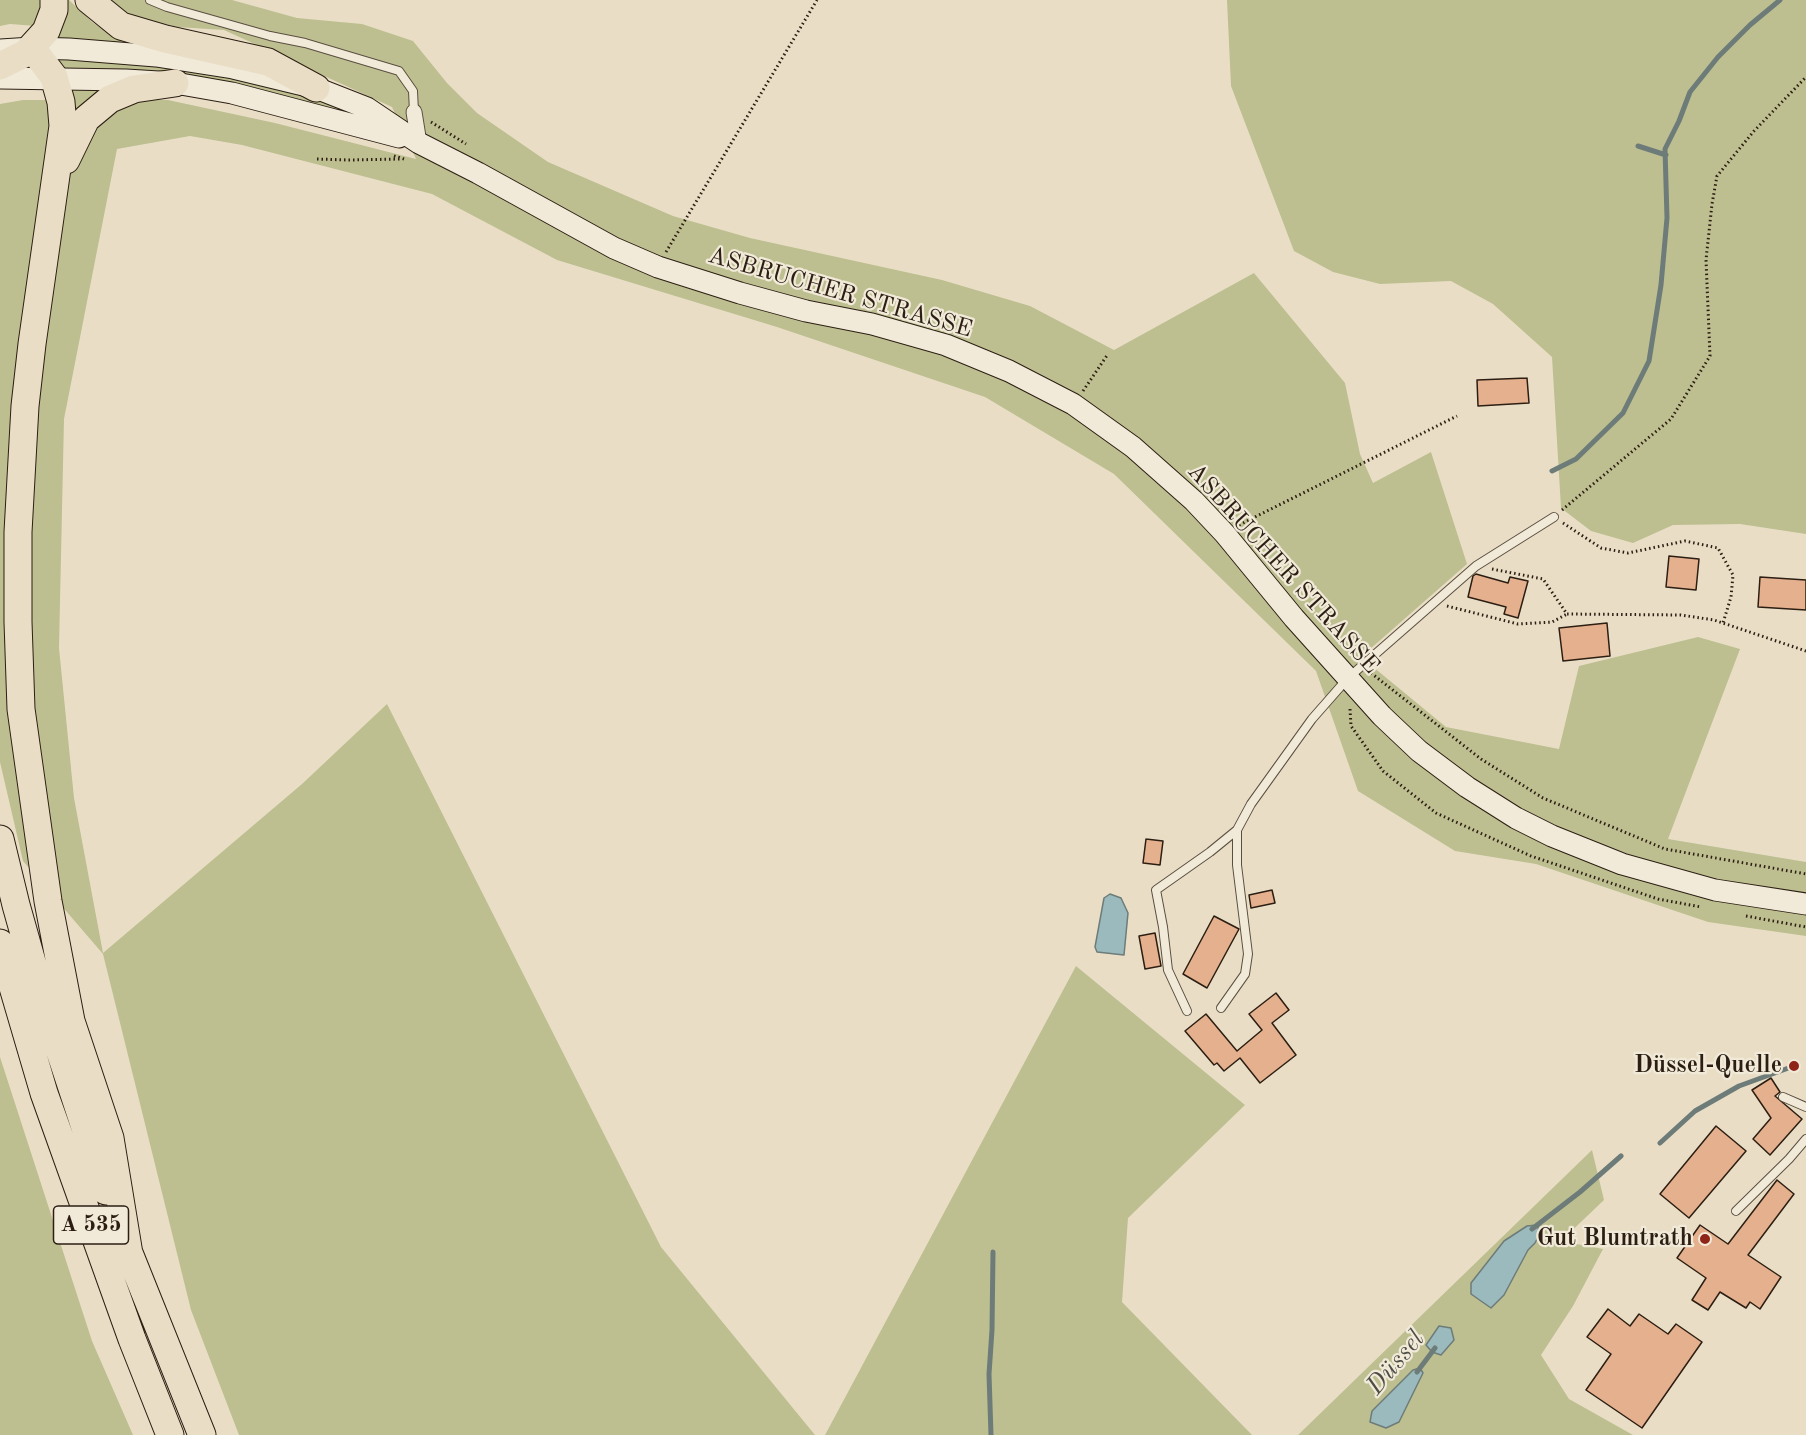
<!DOCTYPE html>
<meta charset="utf-8">
<style>
body{margin:0}
canvas{display:block;background:#e9dec5}
</style>
<canvas width="1806" height="1435"></canvas>
<script>
const ctx = document.querySelector('canvas').getContext('2d');
ctx.lineJoin = 'round';
function fill(path, color) { ctx.fillStyle = color; ctx.fill(path, 'evenodd'); }
const toPath = rows => new Path2D(rows.map(r => 'M' + r).join(''));
function stroke(path, color, width, dash) { ctx.strokeStyle = color; ctx.lineWidth = width; ctx.lineCap = dash ? 'butt' : 'round'; ctx.setLineDash(dash || []); ctx.stroke(path); }
function drawText(font, color, halo, rows, align = 'center') {
  ctx.font = font + ' "Old Standard TT",serif'; ctx.lineWidth = 4.5; ctx.setLineDash([]); ctx.textBaseline = 'middle'; ctx.strokeStyle = halo; ctx.fillStyle = color; for (const [text, x, y, turn = 0] of rows) {
    ctx.save(); ctx.translate(x, y); ctx.rotate((+turn || 0) * Math.PI / 180); ctx.textAlign = isNaN(turn) ? turn : align; if (halo) ctx.strokeText(text, 0, 0); ctx.fillText(text, 0, 0); ctx.restore();
  }
}
fill(toPath([
 [0,0,45,0,36,26,10,24,0,26],
 [58,0,69,0,92,22,110,34,137,44,49,40],
 [101,0,232,0,297,18,362,24,413,41,447,83,477,113,548,162,673,216,750,238,942,280,1030,306,1114,350,1254,273,1345,383,1360,454,1373,483,1431,452,1467,564,1361,657,1446,727,1559,749,1579,666,1698,637,1740,649,1668,839,1806,862,1806,936,1708,922,1536,864,1455,851,1358,791,1316,671,1114,474,985,397,777,327,557,260,432,194,242,145,190,136,117,149,64,419,59,648,74,798,103,953,302,784,387,704,661,1247,815,1435,239,1435,191,1310,103,954,23,861,0,762,0,104,23,100,68,100,65,85,112,85,95,99,168,100,275,123,416,159,392,107,224,30,177,27,144,19,115,8],
 [1227,0,1806,0,1806,534,1740,524,1673,525,1633,543,1591,531,1561,508,1552,357,1493,304,1451,281,1380,284,1333,272,1294,251,1231,86],
 [51,54,231,73,363,112,354,115,325,107,285,100,60,73],
 [1076,966,1245,1105,1128,1218,1122,1302,1252,1435,825,1435],
 [0,1057,92,1341,133,1435,0,1435],
 [1592,1150,1604,1200,1561,1241,1603,1249,1573,1306,1541,1355,1569,1399,1633,1435,1298,1435]
]), '#bdbf90');
const water = toPath([
 [1110,894,1121,898,1128,913,1124,955,1097,952,1095,947,1104,898,1110,894],
 [1537,1225,1540,1233,1535,1243,1528,1250,1504,1295,1491,1308,1471,1294,1471,1283,1504,1241,1527,1226,1537,1225],
 [1439,1326,1451,1328,1454,1340,1441,1355,1432,1352,1426,1345,1439,1326],
 [1420,1368,1423,1373,1399,1422,1386,1428,1370,1422,1372,1411,1413,1370,1420,1368]
]);
fill(water, '#9ababd');
stroke(water, '#6e7c79', 1.5);
stroke(toPath([
 [1638,146,1666,155],
 [1552,471,1576,459,1623,413,1649,361,1661,285,1667,218,1665,149,1679,121,1690,92,1718,57,1750,25,1780,0],
 [1660,1143,1695,1111,1739,1086,1794,1066],
 [1532,1229,1580,1192,1621,1156],
 [1417,1372,1435,1348],
 [991,1435,989,1374,992,1330,993,1252]
]), '#6e7c79', 5);
const building = toPath([
 [1527,378,1529,403,1478,406,1477,380,1527,378],
 [1669,556,1699,559,1696,590,1666,587,1669,556],
 [1476,574,1508,583,1510,577,1528,581,1518,618,1504,614,1506,607,1468,597,1473,576,1476,574],
 [1760,577,1806,580,1806,610,1758,607,1760,577],
 [1607,623,1610,656,1563,661,1559,628,1607,623],
 [1146,839,1163,841,1160,865,1143,863,1146,839],
 [1272,890,1275,903,1251,908,1249,895,1272,890],
 [1214,916,1239,929,1207,988,1183,974,1214,916],
 [1155,933,1161,966,1145,969,1139,936,1155,933],
 [1276,993,1289,1010,1272,1023,1296,1055,1260,1083,1240,1058,1224,1071,1217,1063,1214,1065,1185,1031,1206,1014,1237,1051,1262,1030,1249,1014,1276,993],
 [1771,1078,1780,1092,1775,1096,1802,1119,1770,1155,1753,1139,1771,1118,1752,1090,1771,1078],
 [1716,1126,1746,1151,1689,1218,1660,1194,1716,1126],
 [1777,1180,1794,1194,1748,1255,1781,1277,1760,1309,1750,1302,1746,1308,1720,1292,1708,1310,1692,1300,1706,1278,1677,1258,1700,1225,1728,1244,1777,1180],
 [1608,1309,1630,1326,1639,1314,1668,1334,1676,1324,1702,1342,1642,1428,1586,1390,1611,1354,1587,1337,1608,1309]
]);
fill(building, '#e4b08d');
stroke(building, '#2c1e13', 1.5);
const lane = toPath([
 [150,0,167,7,270,36,305,43,399,71,413,91,414,112],
 [1221,1008,1245,974,1248,954,1237,865,1237,830,1251,804,1312,719,1348,678,1476,566,1554,517],
 [1187,1011,1168,970,1163,927,1156,890,1210,852,1237,830],
 [1783,1097,1806,1107],
 [1736,1211,1789,1159,1806,1139]
]);
const street = toPath([
 [414,112,419,143]
]);
const secondary = toPath([
 [0,50,32,48,69,49,156,56,233,68,316,88,367,108,419,143,478,173,614,248,658,267,740,293,806,311,872,324,946,345,1009,371,1073,404,1133,447,1194,501,1225,534,1294,618,1382,716,1419,751,1467,787,1516,818,1552,836,1622,864,1715,890,1806,904],
 [0,78,126,80,175,83,232,93,399,137]
]);
const highway = toPath([
 [89,0,121,26,165,39,268,62,316,88],
 [32,48,54,77,61,102,63,126,32,344,25,406,18,532,18,622,21,709,48,901,71,1021,110,1138,129,1254],
 [0,66,26,53,46,31,54,10,54,0],
 [66,160,86,119,110,99,134,89,175,83],
 [0,839,16,905,41,994,106,1191],
 [0,943,44,1093,132,1339,170,1435],
 [123,1238,202,1435]
]);
stroke(lane, '#5b4e40', 10);
stroke(street, '#5b4e40', 17);
stroke(secondary, '#2c1e13', 23);
stroke(highway, '#2c1e13', 29);
stroke(toPath([
 [431,122,466,144],
 [394,156,404,159],
 [317,159,348,160,400,159],
 [666,252,817,0],
 [1083,391,1108,354],
 [1562,510,1671,419,1710,356,1706,260,1712,204,1717,176,1754,131,1806,77],
 [1563,523,1601,548,1628,553,1685,541,1718,548,1733,575,1731,597,1723,623],
 [1239,525,1457,416],
 [1492,569,1543,579,1567,614,1681,615,1714,620,1806,651],
 [1447,606,1518,624,1552,622,1567,614],
 [1371,673,1481,759,1543,798,1665,849,1806,874],
 [1350,709,1351,726,1383,771,1436,813,1531,856,1658,899,1701,907],
 [1746,916,1806,927]
]), '#2c1e13', 3, [1.5, 3]);
stroke(lane, '#f1ead9', 8);
stroke(street, '#f1ead9', 15);
stroke(secondary, '#f1ead9', 21);
stroke(highway, '#e9dec5', 27);
for (const [x, y, r, color] of [
 [1794,1066,6,"#8f2418"],
 [1705,1239,6,"#8f2418"]
]) { const dot = new Path2D(); dot.arc(x, y, r, 0, 2 * Math.PI); ctx.fillStyle = color; ctx.fill(dot); stroke(dot, '#f1ead9', 2); }
for (const [x, y, w] of [
 [91,1225,75]
]) { const box = new Path2D(); box.roundRect(x - w / 2, y - 19, w, 38, 4.5); ctx.fillStyle = '#f1ead9'; ctx.fill(box); stroke(box, '#2c1e13', 1.5); }
drawText('bold 22px', '#2c1e13', null, [
 ["A 535",91,1225]
]);
drawText('24px', '#2c1e13', '#f1ead9', [
 ["ASBRUCHER STRASSE",840,293,16],
 ["ASBRUCHER STRASSE",1283,569,48]
]);
drawText('bold 24px', '#2c1e13', '#f1ead9', [
 ["Düssel-Quelle",1782,1066],
 ["Gut Blumtrath",1693,1239]
], 'right');
drawText('italic 26px', '#4d4d46', '#f1ead9', [
 ["Düssel",1396,1363,-50]
]);
</script>
